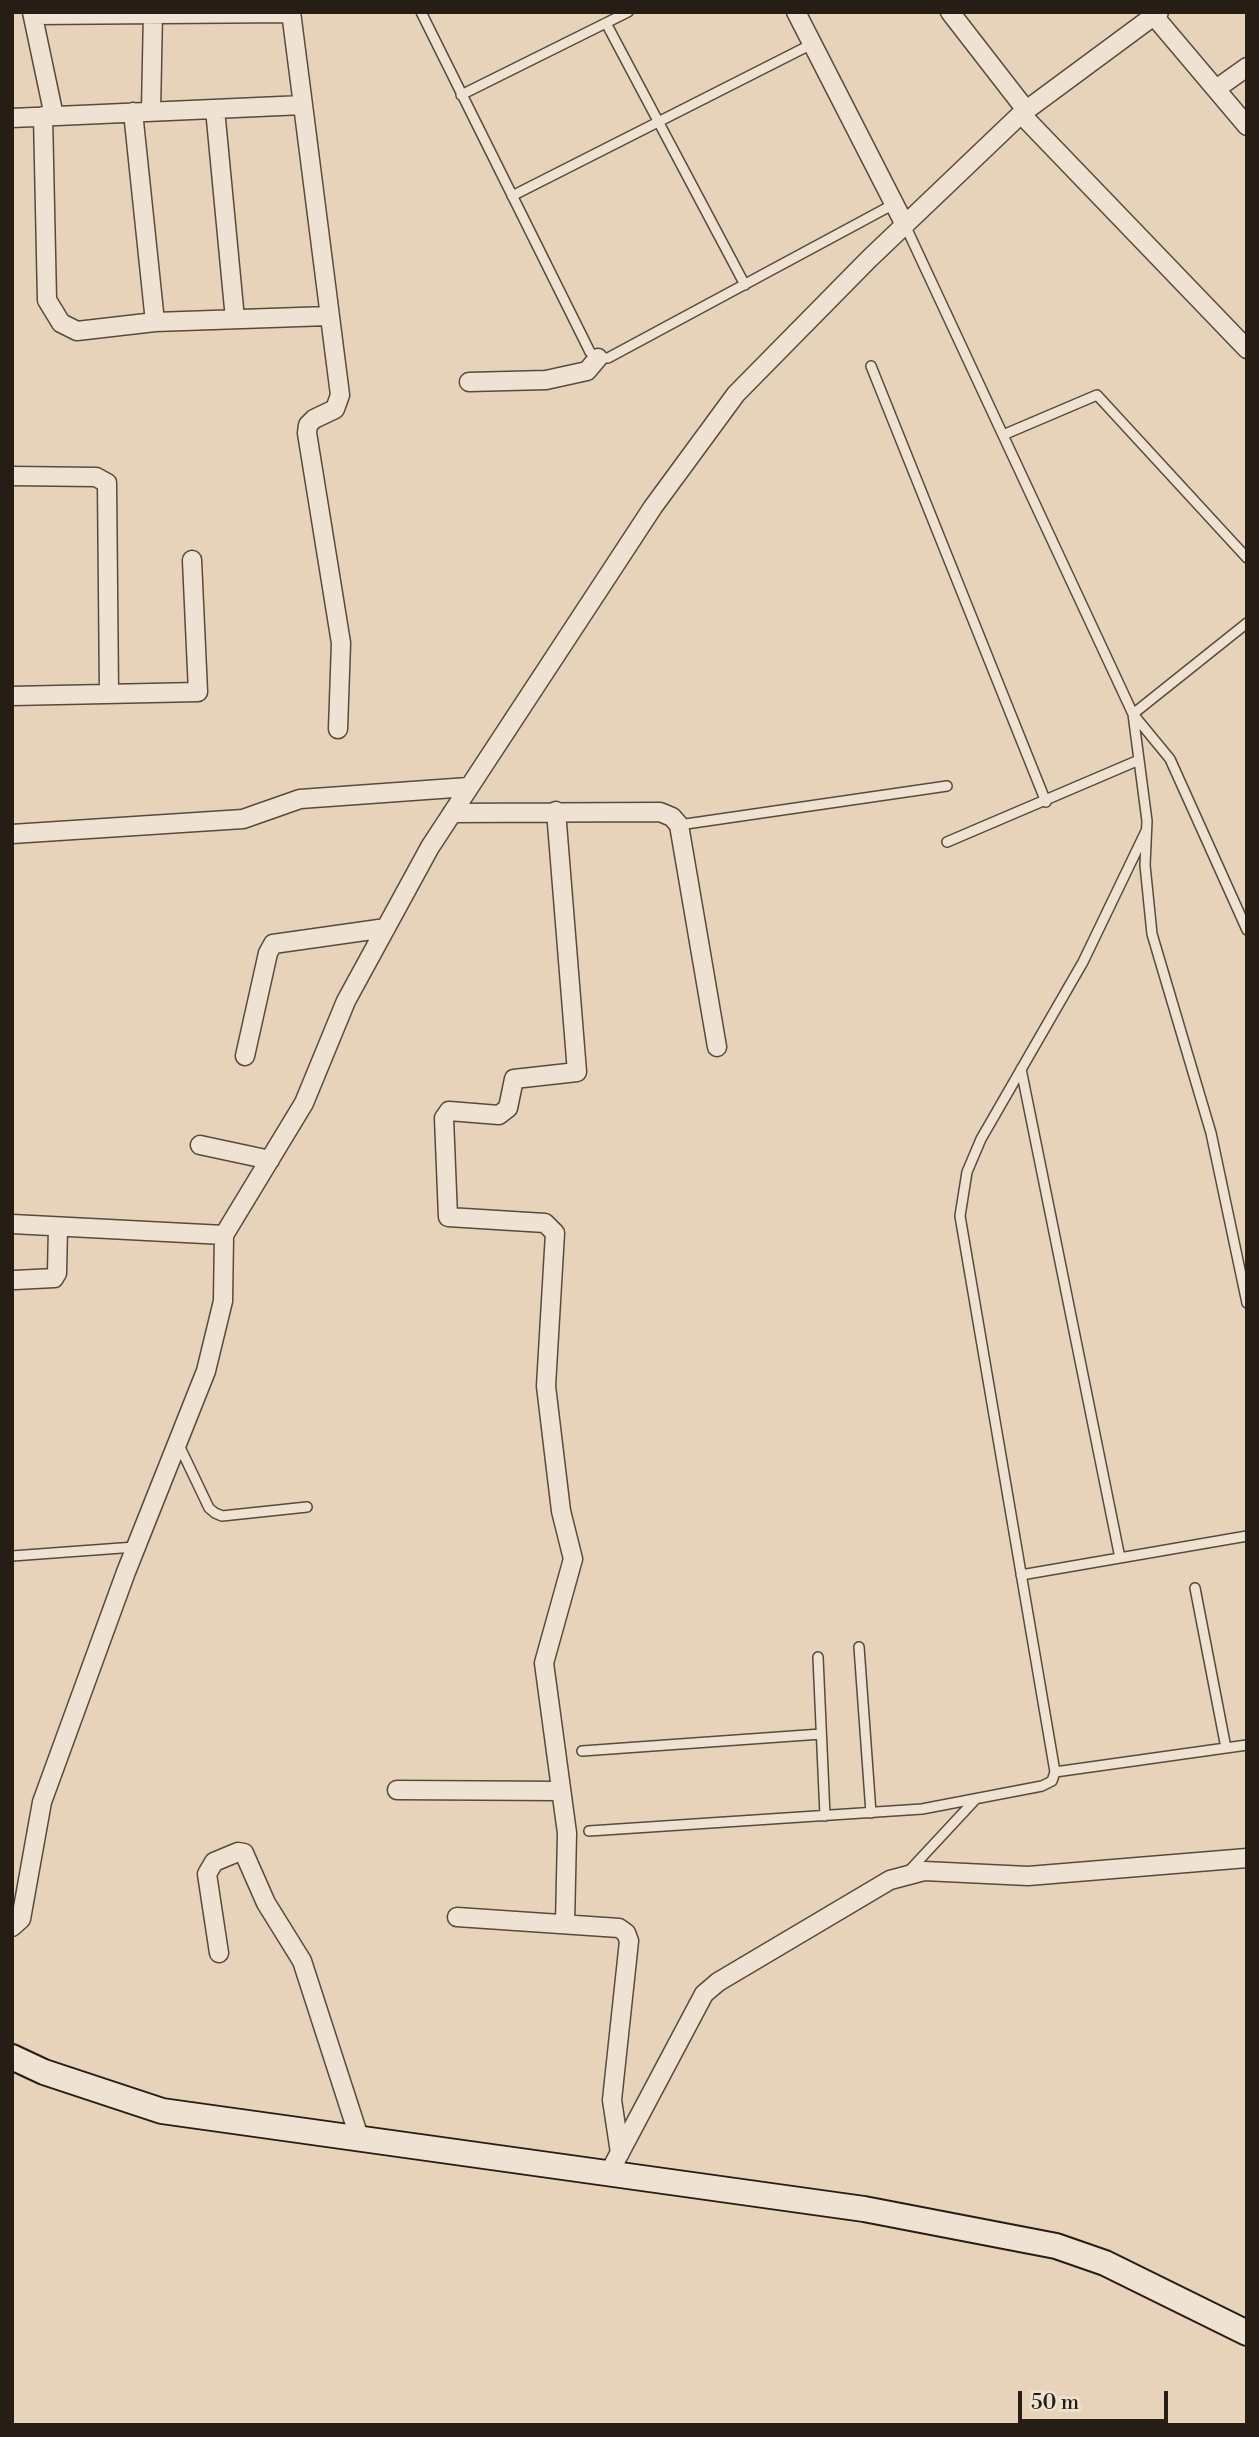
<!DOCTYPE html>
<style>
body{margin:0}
#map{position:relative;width:1259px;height:2437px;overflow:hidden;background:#e6d3ba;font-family:"Libre Bodoni",serif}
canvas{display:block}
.frame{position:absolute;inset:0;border:14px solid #261e15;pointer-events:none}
.scale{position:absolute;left:1018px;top:2391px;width:150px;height:32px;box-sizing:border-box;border:4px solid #261e15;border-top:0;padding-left:9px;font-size:21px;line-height:24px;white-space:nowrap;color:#261e15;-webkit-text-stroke:5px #efe2d2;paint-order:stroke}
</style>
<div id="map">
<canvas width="1259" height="2437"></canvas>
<div class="frame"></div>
<div class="scale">50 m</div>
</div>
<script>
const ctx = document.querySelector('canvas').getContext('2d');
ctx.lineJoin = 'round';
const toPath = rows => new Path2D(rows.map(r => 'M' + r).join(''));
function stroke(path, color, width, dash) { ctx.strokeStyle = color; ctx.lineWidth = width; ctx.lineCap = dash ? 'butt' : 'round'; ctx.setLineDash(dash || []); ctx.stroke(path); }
const lane = toPath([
 [421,12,590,352,598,358,608,358,894,204],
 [606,23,745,285],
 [461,95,628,12],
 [512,196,812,44],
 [905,225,1133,714,1170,759,1247,930],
 [871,366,1046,802],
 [1003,435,1097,395,1247,558],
 [1247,623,1133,714,1147,821,1145,865,1152,934,1211,1133,1247,1303],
 [679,825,947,786],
 [947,842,1139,760],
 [1021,1069,1120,1558],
 [178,1443,209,1508,215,1513,222,1516,307,1507],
 [12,1556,135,1547],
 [1021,1575,1247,1536],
 [1195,1588,1226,1748],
 [859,1647,871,1813],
 [818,1657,825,1816],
 [582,1751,821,1734],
 [1055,1772,1247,1745],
 [589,1831,922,1809,1042,1786,1052,1781,1055,1772,960,1216,967,1172,981,1139,1083,962,1146,831],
 [908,1872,975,1800]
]);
const street = toPath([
 [32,12,54,116],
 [291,12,303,105],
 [796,12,905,225],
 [950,12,1026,110],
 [33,15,291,13],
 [1154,16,1247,126],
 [1216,89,1247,67],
 [215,109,235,319],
 [151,111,153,12],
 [133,112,155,322],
 [1021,114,1247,349],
 [43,116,47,300,61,323,77,331,155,322,328,316],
 [12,118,303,105,340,395,335,409,314,419,308,425,307,433,341,643,338,729],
 [469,382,546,380,587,371,598,358],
 [12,476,96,477,107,483,109,694],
 [12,696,198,692,192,560],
 [556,811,577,1072,514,1079,508,1108,499,1115,449,1111,444,1118,448,1217,545,1223,555,1233,546,1386,561,1511,573,1559,544,1663,567,1833,565,1924],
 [452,813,660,812,672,817,679,825,717,1047],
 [12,834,243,819,300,799,468,787],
 [245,1056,268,953,273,944,386,928],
 [200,1145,270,1160],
 [12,1224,224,1235],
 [15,1280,54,1278,57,1273,58,1227],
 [397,1790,561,1791],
 [457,1917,619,1928,626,1933,629,1941,612,2100,620,2153],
 [12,1927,21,1919,42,1802,126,1572,206,1371,223,1301,224,1235,304,1103,346,1001,430,847,653,507,736,394,869,259,1021,114,1159,12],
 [219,1953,207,1874,214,1862,238,1852,244,1853,266,1903,302,1961,359,2137],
 [609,2173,704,1994,718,1982,890,1880,924,1871,1028,1876,1247,1858]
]);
const secondary = toPath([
 [12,2057,44,2072,162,2111,864,2209,1056,2246,1105,2263,1247,2333]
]);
stroke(lane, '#564b3e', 12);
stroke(street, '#564b3e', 21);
stroke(secondary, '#261e15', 28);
stroke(lane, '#efe2d2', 9);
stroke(street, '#efe2d2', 18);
stroke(secondary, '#efe2d2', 24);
</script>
